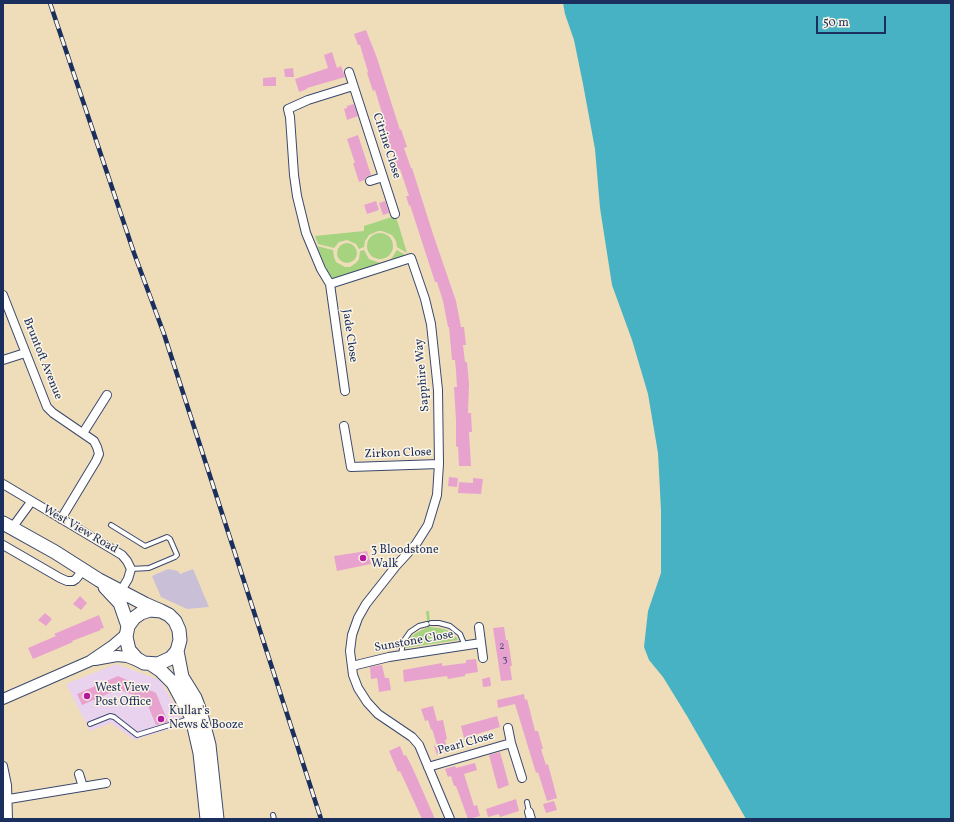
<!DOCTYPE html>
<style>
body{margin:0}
#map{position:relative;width:954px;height:822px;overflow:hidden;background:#efddba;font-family:Vollkorn,serif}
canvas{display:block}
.frame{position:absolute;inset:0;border:4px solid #1b2f5e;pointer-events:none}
.scale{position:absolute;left:816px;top:16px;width:70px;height:18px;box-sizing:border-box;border:2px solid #1b2f5e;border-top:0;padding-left:5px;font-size:12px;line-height:14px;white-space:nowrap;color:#1b2f5e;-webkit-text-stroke:3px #fcf5e5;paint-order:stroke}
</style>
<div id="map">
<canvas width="954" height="822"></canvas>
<div class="frame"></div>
<div class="scale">50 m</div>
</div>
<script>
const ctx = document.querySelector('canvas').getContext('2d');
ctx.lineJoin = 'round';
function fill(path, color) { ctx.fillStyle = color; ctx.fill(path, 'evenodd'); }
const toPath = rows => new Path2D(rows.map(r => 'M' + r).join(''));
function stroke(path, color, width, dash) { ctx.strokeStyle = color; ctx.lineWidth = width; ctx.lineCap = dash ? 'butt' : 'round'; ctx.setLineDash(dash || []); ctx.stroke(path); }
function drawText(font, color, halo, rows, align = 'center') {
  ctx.font = font + ' Vollkorn,serif'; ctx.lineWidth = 3; ctx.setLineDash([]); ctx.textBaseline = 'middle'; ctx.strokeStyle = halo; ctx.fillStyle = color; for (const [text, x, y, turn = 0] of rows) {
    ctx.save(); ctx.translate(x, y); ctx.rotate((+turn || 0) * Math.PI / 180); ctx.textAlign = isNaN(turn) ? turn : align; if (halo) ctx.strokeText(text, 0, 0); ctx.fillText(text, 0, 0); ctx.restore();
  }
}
fill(toPath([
 [116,664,160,680,185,724,134,740,111,723,90,731,66,684]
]), '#e9d2ed');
fill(toPath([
 [168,569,178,571,180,574,193,569,209,607,187,609,161,597,152,576]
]), '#c9bfd7');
fill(toPath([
 [395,216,398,223,407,253,397,247,396,241,392,235,382,231,378,231,369,235,365,241,364,247,359,249,356,244,347,240,339,242,334,248,318,244,315,236,364,231,364,226],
 '367 246a13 13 0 1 1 26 0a13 13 0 1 1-26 0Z',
 '337 253a10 10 0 1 1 20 0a10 10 0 1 1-20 0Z',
 [317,246,333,250,334,257,336,262,345,267,350,267,356,263,359,259,360,251,364,250,369,259,380,263,391,259,397,250,407,256,334,280,328,273],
 [427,611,429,611,430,627,439,628,447,630,456,637,458,640,405,648,411,637,416,633,428,627,426,612]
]), '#a5d380');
fill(toPath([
 [563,3,951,3,951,819,746,819,687,716,663,677,649,660,644,647,648,611,661,573,661,510,658,453,648,394,632,340,612,285,600,208,595,149,583,84,574,40,565,14]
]), '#46b2c3');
fill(toPath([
 [366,30,377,58,400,130,401,129,407,147,404,148,411,168,412,168,433,234,456,301,461,327,464,327,466,345,463,345,465,362,467,362,469,384,468,413,471,413,472,432,469,432,471,466,459,466,458,446,456,447,456,420,454,387,457,387,456,371,455,360,452,360,449,327,448,327,443,301,437,282,435,282,410,205,409,206,406,196,409,196,400,169,398,169,382,120,380,113,382,113,375,90,373,91,367,73,368,72,360,45,358,45,354,34],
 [332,52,337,68,341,66,345,77,307,88,307,89,299,92,295,79,328,68,324,55],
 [293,68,294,77,285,77,284,69],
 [276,77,276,86,263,86,263,78],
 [354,104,358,116,347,120,344,109,347,108,347,106],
 [358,135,371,175,366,177,365,180,359,182,353,163,355,163,347,139],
 [376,201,379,210,367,214,364,205],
 [385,201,389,213,383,215,379,203],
 [449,477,458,478,457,487,448,486],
 [473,478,483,479,481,494,458,493,459,482,473,483],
 [367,551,371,564,337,571,334,556],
 [80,596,87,603,81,610,73,604],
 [45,613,52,619,46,626,38,620],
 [99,615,104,628,100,629,101,630,72,641,73,642,33,659,28,648,56,636,54,634],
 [504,627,506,640,508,640,510,652,512,666,510,666,512,680,501,681,493,628],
 [476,659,478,672,465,674,465,676,448,679,447,676,404,682,403,670,442,663,442,666,466,663,466,660],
 [382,665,385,678,389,678,391,690,379,692,377,678,371,679,370,667],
 [118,676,156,693,168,722,156,725,146,701,119,689,82,705,77,694],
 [490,677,491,686,483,687,482,679],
 [524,694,525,700,527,699,535,731,538,731,543,749,541,749,546,765,548,764,557,798,547,801,538,772,536,773,515,704,498,708,497,700],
 [433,706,437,721,443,720,447,739,445,740,448,751,437,755,434,746,437,745,432,729,431,730,428,720,425,721,421,709],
 [497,716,500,727,464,738,461,726],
 [400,746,404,756,406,755,413,769,435,819,422,819,400,771,398,772,389,751],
 [500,752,509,785,498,789,489,755],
 [475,763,477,770,464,774,474,806,477,805,480,816,468,819,456,786,454,786,451,776,448,777,445,769,455,766,456,768],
 [516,799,519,811,500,817,499,814,488,817,486,809],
 [554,801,557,810,546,813,543,804]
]), '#e7a3cd');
const service = toPath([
 [111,525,145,546,167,537,170,539,177,555,175,557,149,568,131,569],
 [431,623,439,623,450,626,460,634,463,641,464,646],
 [401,655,403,642,410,632,419,626,427,624],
 [90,724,110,716,114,717,137,735,189,719],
 [527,802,529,812],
 [273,815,274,819]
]);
const minor = toPath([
 [349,72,395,214],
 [370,181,383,177],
 [330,284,411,258,425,299,431,324,438,390,439,464,437,495,428,525,416,544,396,566,366,604,358,618,352,635,350,651,353,675,358,688,367,702,378,714,412,737,419,745,450,819],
 [3,295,47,407,53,413,94,441,97,447,99,454,96,461,61,519],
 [3,360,25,353],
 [345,391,330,284,321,269,306,233,297,196,294,175,290,117,288,109,308,100,353,86],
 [344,426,351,467,439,464],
 [83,433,107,395],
 [3,484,122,555,127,561,131,569,128,579,119,594],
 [12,528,31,502],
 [3,545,60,578,67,581,73,581,76,579,83,570],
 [479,627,483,658],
 [352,666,389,657,481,643],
 [508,728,511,743],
 [3,766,7,785,8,819],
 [428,767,511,743,522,778],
 [79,774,83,787],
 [9,799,106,783],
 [529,812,531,819]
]);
const tertiary = toPath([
 [95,660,117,656,127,657,140,662],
 [3,699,90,661,112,646,126,634]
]);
const primary = toPath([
 [3,523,55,552,99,580,145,604,161,611,169,615,175,621,179,630,180,640,177,651,171,658,158,664,144,663,137,659,129,650,126,637,128,626,134,618,141,613,150,610,161,611],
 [105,587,120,603,128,626],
 [177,651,182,677,195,698,200,711,209,745,217,819],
 [151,664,160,670,173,683,192,718,200,753,207,819]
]);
stroke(service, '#3b496c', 6);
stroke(minor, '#3b496c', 10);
stroke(tertiary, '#3b496c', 12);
stroke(primary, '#3b496c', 15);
stroke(service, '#fff', 4);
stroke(minor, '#fff', 8);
stroke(tertiary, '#fff', 10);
stroke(primary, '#fff', 13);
const rail = toPath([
 [50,3,134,253,164,334,321,819]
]);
stroke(rail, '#1b2f5e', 4.5);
stroke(rail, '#fcf5e5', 3, [9]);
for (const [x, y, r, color] of [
 [363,558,4,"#b5179e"],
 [87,696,4,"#b5179e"],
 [161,719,4,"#b5179e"]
]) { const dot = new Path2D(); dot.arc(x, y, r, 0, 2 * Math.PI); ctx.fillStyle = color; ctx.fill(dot); stroke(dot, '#fcf5e5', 1.5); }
drawText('10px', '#4e4c7a', null, [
 ["2",502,647],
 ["3",505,660]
]);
drawText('12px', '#1b2f5e', '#fcf5e5', [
 ["Citrine Close",386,146,72],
 ["Jade Close",349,336,82],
 ["Bruntoft Avenue",42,359,68],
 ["Sapphire Way",423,375,-95],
 ["Zirkon Close",398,454,-2],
 ["West View Road",80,530,30],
 ["Sunstone Close",414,642,-10],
 ["Pearl Close",466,744,-16]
]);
drawText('12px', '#1b2f5e', '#fcf5e5', [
 ["3 Bloodstone",371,551],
 ["Walk",371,565],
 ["West View",95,689],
 ["Post Office",95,703],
 ["Kullar's",169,712],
 ["News & Booze",169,726]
], 'left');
</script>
